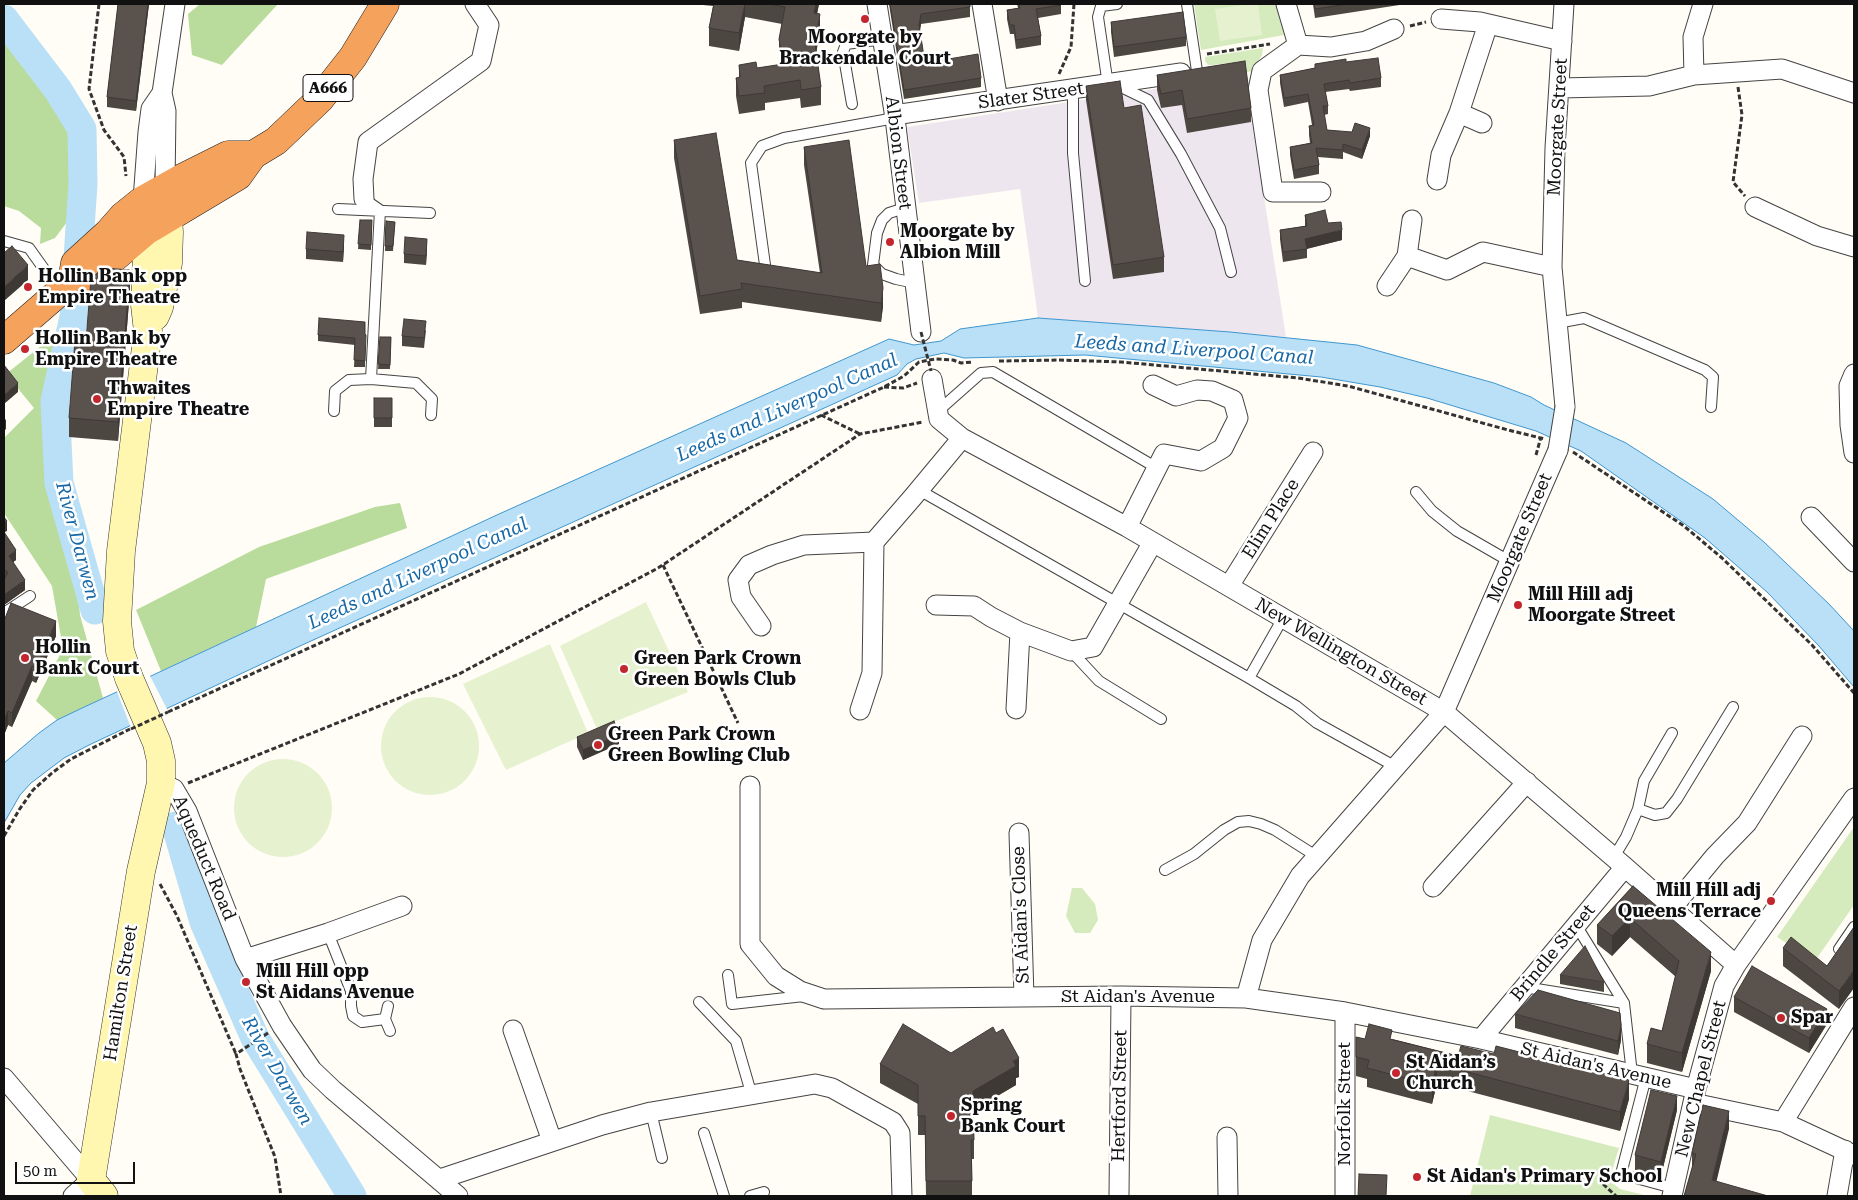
<!DOCTYPE html>
<meta charset="utf-8">
<style>
body{margin:0}
#map{position:relative;width:1858px;height:1200px;overflow:hidden;background:#fffdf5;font-family:"Roboto Serif",serif}
canvas{display:block}
.frame{position:absolute;inset:0;border:5px solid #111;pointer-events:none}
.scale{position:absolute;left:15px;top:1162px;width:120px;height:22px;box-sizing:border-box;border:2px solid #111;border-top:0;padding-left:6px;font-size:15px;line-height:18px;white-space:nowrap;color:#111;-webkit-text-stroke:4px #fff;paint-order:stroke}
</style>
<div id="map">
<canvas width="1858" height="1200"></canvas>
<div class="frame"></div>
<div class="scale">50 m</div>
</div>
<script>
const ctx = document.querySelector('canvas').getContext('2d');
ctx.lineJoin = 'round';
function fill(path, color) { ctx.fillStyle = color; ctx.fill(path, 'evenodd'); }
const toPath = rows => new Path2D(rows.map(r => 'M' + r).join(''));
function stroke(path, color, width, dash) { ctx.strokeStyle = color; ctx.lineWidth = width; ctx.lineCap = dash ? 'butt' : 'round'; ctx.setLineDash(dash || []); ctx.stroke(path); }
function drawText(font, color, halo, rows, align = 'center') {
  ctx.font = font + ' "Roboto Serif",serif'; ctx.lineWidth = 5; ctx.setLineDash([]); ctx.textBaseline = 'middle'; ctx.strokeStyle = halo; ctx.fillStyle = color; for (const [text, x, y, turn = 0] of rows) {
    ctx.save(); ctx.translate(x, y); ctx.rotate((+turn || 0) * Math.PI / 180); ctx.textAlign = isNaN(turn) ? turn : align; if (halo) ctx.strokeText(text, 0, 0); ctx.fillText(text, 0, 0); ctx.restore();
  }
}
fill(toPath([
 [1245,75,1286,337,1038,318,1020,189,919,203,907,127]
]), '#eee6ef');
fill(toPath([
 [1194,4,1278,4,1284,35,1201,50],
 [1263,48,1262,55,1252,71,1234,75,1231,63,1212,65,1208,65,1205,61,1205,57],
 [1854,827,1854,905,1815,961,1777,937],
 [1072,888,1082,888,1095,904,1098,920,1090,933,1075,933,1066,916],
 [1490,1115,1619,1148,1611,1174,1615,1185,1620,1189,1648,1196,1470,1196]
]), '#d5ebbd');
fill(toPath([
 [200,4,278,4,222,65,192,55,188,14],
 [4,37,69,110,78,129,80,146,79,185,73,214,55,238,40,244,41,228,19,211,4,206],
 [56,334,49,401,47,487,77,576,80,615,103,698,57,720,36,701,63,649,52,586,4,513,4,438,34,408,6,374],
 [400,503,407,528,266,579,256,627,161,671,136,610,259,547,375,507]
]), '#b9dc9c');
fill(toPath([
 [1251,4,1258,4,1262,35,1220,41,1215,9],
 [646,602,688,692,597,729,560,646],
 [550,644,588,733,506,770,463,684],
 '381 746a49 49 0 1 1 98 0a49 49 0 1 1-98 0Z',
 '234 808a49 49 0 1 1 98 0a49 49 0 1 1-98 0Z'
]), '#e6f2cf');
const water = toPath([
 [1038,318,1230,332,1357,345,1494,383,1531,397,1544,405,1626,443,1713,499,1764,542,1829,604,1854,631,1854,687,1819,646,1767,592,1705,538,1581,451,1536,431,1427,398,1380,387,1321,377,1085,355,964,358,944,353,916,359,907,364,897,375,300,646,89,745,64,758,31,783,20,795,4,823,4,763,39,733,57,720,80,709,499,514,889,339,914,345,941,341,960,329,1038,318]
]);
fill(water, '#b9e0f7');
stroke(water, '#3f96cf', 1);
fill(toPath([
 [149,674,168,711,131,728,116,689]
]), '#fffdf5');
stroke(toPath([
 [4,19,58,90,82,129,83,184,74,317,55,401,59,483,95,610],
 [176,826,204,922,255,1038,352,1196]
]), '#b9e0f7', 29);
const lane = toPath([
 [1187,4,1197,71],
 [1108,85,1098,17,1101,6,1117,4],
 [1117,85,1148,100,1181,154,1220,228,1231,272],
 [1073,90,1073,153,1085,281],
 [852,104,843,52,846,44,883,39],
 [364,199,380,210,371,379],
 [905,208,889,213,882,220,877,233,873,265,882,274,896,279,915,283],
 [338,209,430,213],
 [4,241,29,248,59,290],
 [765,265,751,163,762,146,784,138,895,118],
 [1557,323,1584,318,1705,370,1713,377,1711,407],
 [334,411,335,391,349,380,371,379,416,383,432,399,431,415],
 [938,411,981,373,993,372,1157,468],
 [919,490,1249,678,1296,706,1317,723,1396,767],
 [1416,492,1432,511,1457,531,1509,561],
 [4,613,30,596],
 [1071,651,1099,681,1161,719],
 [1249,678,1283,618],
 [1638,809,1655,815,1666,813,1677,799,1733,707],
 [1614,857,1626,837,1638,809,1644,781,1672,733],
 [1165,870,1194,854,1224,830,1238,822,1249,821,1261,824,1275,830,1316,856],
 [1576,925,1624,1003,1632,1074],
 [328,933,351,991,351,1006,353,1016,362,1022,385,1019],
 [1839,949,1854,927],
 [728,975,732,1004,804,996],
 [1524,987,1624,1003],
 [699,1002,736,1041,752,1096],
 [388,1006,385,1019,390,1031],
 [1646,1077,1621,1174,1673,1188],
 [651,1112,662,1158],
 [704,1133,724,1196],
 [750,1196,764,1192]
]);
const street = toPath([
 [877,4,895,118,921,332],
 [982,4,998,101],
 [1286,4,1298,45],
 [1564,4,1555,148,1552,267,1565,407],
 [1441,19,1480,22,1562,41],
 [1298,45,1262,71,1258,90,1273,192,1321,192],
 [1298,45,1331,47,1366,41,1394,29],
 [1694,75,1693,37,1703,4],
 [1560,88,1649,86,1694,75,1782,69,1854,93],
 [1459,113,1482,123],
 [894,115,1181,73],
 [1437,180,1441,155,1459,113,1488,24],
 [165,187,166,111,162,93,175,4],
 [364,199,363,179,368,142,481,61,489,25,475,4],
 [143,200,148,132,151,109,162,93],
 [1755,207,1817,236,1854,247],
 [1407,256,1447,270,1483,252,1552,267],
 [1387,286,1407,256,1412,220],
 [1854,374,1849,386,1850,425,1854,453],
 [932,379,939,419,962,438,1127,527,1444,712,1625,867,1736,965],
 [1811,517,1854,562],
 [1127,527,1164,454,1201,461,1223,448,1238,418,1233,400,1212,391,1197,390,1176,396,1153,385],
 [1229,586,1313,452],
 [936,605,974,606,991,617,1020,632,1071,651,1093,647,1153,542],
 [761,626,741,597,738,580,749,565,772,555,804,545,874,542],
 [1016,709,1020,632],
 [860,710,872,673,874,542,913,497,962,438],
 [161,783,174,789,187,811,245,959,282,1026,312,1070,333,1090,458,1196],
 [750,786,750,944,776,976,800,991,824,999,1121,996,1246,998,1345,1012,1481,1039,1696,1089],
 [1019,833,1024,997],
 [1433,887,1527,782],
 [1672,908,1715,856,1747,823,1802,736],
 [245,959,328,933,402,906],
 [1246,998,1262,940,1300,876,1444,712,1558,450],
 [513,1030,552,1141],
 [1481,1039,1625,867],
 [4,1078,91,1180,73,1196],
 [1693,1103,1783,1122,1854,1155],
 [1783,1122,1854,1007],
 [1227,1137,1228,1196],
 [440,1179,602,1125,651,1112,815,1084,832,1088,893,1122,900,1133,902,1196],
 [1119,1196,1121,996],
 [1345,1196,1345,1012],
 [1672,1196,1696,1089,1724,986,1736,965,1854,798],
 [1837,1196,1845,1150]
]);
const secondary = toPath([
 [155,316,159,307,168,263,169,232,166,196],
 [104,1196,91,1180,141,871,161,783,161,761,157,743,129,678,120,651,117,621,121,551,148,331,145,305,147,253,144,212]
]);
const highway = toPath([
 [72,281,75,263,108,233,123,216,143,200,184,177,228,155,253,155],
 [4,340,72,281,88,280,146,231,238,176,253,155,276,141,320,99,353,57,385,4]
]);
stroke(lane, '#444', 12);
stroke(street, '#444', 21);
stroke(secondary, '#333', 29);
stroke(highway, '#222', 29);
stroke(toPath([
 [99,4,89,89,104,130,124,157,126,176],
 [1410,26,1426,22],
 [1207,54,1270,44],
 [1059,74,1071,47,1074,4],
 [1738,87,1742,115,1733,182,1745,196],
 [999,361,1060,360,1121,362,1298,378,1348,386,1508,430,1545,439],
 [884,387,903,388,917,383],
 [821,415,860,434],
 [1573,452,1684,526,1722,558,1812,645,1854,693],
 [1536,455,1541,437],
 [663,565,738,723],
 [168,712,884,387,904,376,919,362,935,359,953,360,961,363,973,362],
 [188,783,459,674,658,568,860,434,923,422],
 [4,836,19,810,33,790,52,773,71,759,130,729],
 [160,884,177,916,236,1054],
 [268,1033,236,1054,240,1069,275,1157,281,1196],
 [1603,1184,1616,1196]
]), '#333', 3, [5, 2.5]);
stroke(lane, '#fff', 10);
stroke(street, '#fff', 19);
stroke(secondary, '#fff6b0', 28);
stroke(highway, '#f5a25d', 28);
const streetBridge = toPath([
 [1558,450,1565,407]
]);
stroke(streetBridge, '#444', 21, []);
stroke(toPath([
 [921,332,931,371],
 [131,729,168,712]
]), '#333', 3, [5, 2.5]);
stroke(streetBridge, '#fff', 19);
fill(toPath([
 [118,4,149,4,136,111,107,107,107,97],
 [703,4,819,4,817,13,820,31,816,52,821,87,821,105,801,108,800,98,765,103,765,110,739,114,736,96,736,78,739,78,739,65,757,68,780,65,779,56,779,39,782,24,745,17,739,51,709,46,709,28,713,6,703,5],
 [889,4,970,4,970,17,921,24,920,30,925,63,981,78,981,87,904,99],
 [1017,4,1061,4,1061,14,1038,18,1041,36,1041,45,1016,49,1014,34,1010,34,1007,19,1007,10,1018,8],
 [1313,4,1406,4,1315,18],
 [1111,22,1186,37,1186,46,1114,57,1111,32],
 [1346,62,1381,78,1381,87,1350,91,1349,89,1325,92,1328,106,1328,114,1324,115,1327,130,1370,136,1362,159,1343,152,1343,159,1318,157,1319,165,1319,174,1294,179,1290,155,1290,147,1310,143,1309,135,1309,126,1312,125,1308,102,1284,107,1280,83,1280,75,1315,68,1315,64],
 [1157,75,1251,108,1251,122,1187,133,1182,105,1161,108,1157,90],
 [1086,86,1124,108,1164,257,1164,272,1113,279,1086,100],
 [674,140,737,260,820,273,804,165,804,147,866,266,883,306,881,322,742,302,742,308,700,314,674,158],
 [1305,215,1328,223,1342,240,1307,249,1307,258,1283,262,1280,239,1280,230,1305,226],
 [360,220,372,220,371,250,358,249],
 [386,221,395,222,393,251,385,251],
 [344,245,343,262,306,259,306,249],
 [427,248,426,265,404,263,404,254],
 [130,289,118,441,69,437,69,418,86,341],
 [426,330,424,348,402,346,402,336],
 [365,334,365,367,354,367,355,345,318,341,318,335],
 [380,337,391,337,390,369,378,369],
 [374,398,392,398,392,427,374,427],
 [4,517,7,531,4,532,16,560,13,562,25,590,4,605],
 [4,621,56,636,36,683,32,681,12,727,8,725,4,735],
 [577,737,619,744,583,760,577,747],
 [1633,886,1711,971,1682,1072,1647,1063,1647,1044,1662,1031,1676,977,1630,937,1612,956,1597,944,1597,925],
 [1854,927,1839,1009,1783,966,1783,948,1827,966],
 [1560,975,1604,982,1604,992,1560,984],
 [1734,997,1827,1024,1809,1053,1734,1012],
 [1515,1014,1621,1040,1618,1055,1515,1028],
 [1356,1037,1365,1039,1392,1039,1629,1099,1620,1131,1437,1083,1432,1104,1367,1087,1367,1079,1356,1076],
 [951,1053,1019,1077,1016,1078,1016,1085,974,1110,974,1159,972,1159,972,1196,926,1196,925,1135,918,1135,918,1104,880,1083,880,1064],
 [1677,1110,1661,1176,1635,1170,1635,1155],
 [1729,1129,1684,1196,1692,1169,1692,1153]
]), '#4d4742');
fill(toPath([
 [148,4,149,4,136,111,136,101],
 [745,4,745,17,739,51,739,33],
 [816,4,819,4,814,30,814,13],
 [820,14,820,31,815,60,815,43],
 [921,14,921,24,919,35,919,25],
 [1370,128,1370,136,1362,159,1362,150],
 [1342,230,1342,240,1305,249,1305,239],
 [344,235,344,245,343,262,343,252],
 [427,239,427,248,426,265,426,256],
 [28,265,28,280,4,301,4,287],
 [130,270,130,289,118,441,118,422],
 [883,288,883,306,881,322,881,303],
 [18,383,18,392,4,404,4,395],
 [6,419,6,429,4,431,4,421],
 [7,521,7,531,4,532,4,523],
 [16,550,16,560,9,565,9,556],
 [25,580,25,590,4,605,4,595],
 [56,621,56,636,36,683,36,668],
 [32,666,32,681,12,727,12,713],
 [8,711,8,725,4,735,4,720],
 [619,735,619,744,583,760,583,750],
 [1630,918,1630,937,1612,956,1612,936],
 [1711,952,1711,971,1682,1072,1682,1053],
 [1854,970,1854,988,1839,1009,1839,991],
 [1827,1009,1827,1024,1809,1053,1809,1038],
 [1621,1025,1621,1040,1618,1055,1618,1041],
 [1019,1058,1019,1077,1016,1078,1016,1085,973,1110,973,1091,1013,1061],
 [1437,1064,1437,1083,1432,1104,1432,1085],
 [1629,1080,1629,1099,1620,1131,1620,1112],
 [1677,1096,1677,1110,1661,1176,1661,1162],
 [1729,1111,1729,1129,1713,1196,1712,1180]
]), '#3f3936');
const building = toPath([
 [118,4,148,4,136,101,107,97,118,4],
 [714,4,745,4,739,33,709,28,714,4],
 [769,4,816,4,814,13,820,14,815,43,821,87,801,90,800,80,764,86,765,93,739,96,736,78,740,77,739,65,756,62,757,68,783,64,779,39,785,7,769,4],
 [890,4,970,4,970,7,921,14,919,25,925,63,978,54,981,78,904,90,890,4],
 [1019,4,1061,4,1061,5,1036,9,1041,36,1016,40,1014,25,1010,25,1007,10,1020,8,1019,4],
 [1314,4,1348,4,1315,9,1314,4],
 [1183,12,1186,37,1114,47,1111,22,1183,12],
 [1378,58,1381,78,1350,83,1349,80,1324,84,1328,106,1323,106,1327,130,1352,132,1355,123,1370,128,1362,150,1343,144,1343,150,1316,148,1319,165,1294,170,1290,147,1312,143,1309,126,1314,125,1308,94,1284,98,1280,75,1315,68,1315,64,1346,59,1346,62,1378,58],
 [1245,61,1251,108,1187,119,1182,90,1161,94,1157,75,1245,61],
 [1120,81,1124,108,1141,105,1164,257,1113,265,1086,86,1120,81],
 [716,133,737,260,822,273,804,147,849,140,866,266,880,264,883,288,881,303,741,283,742,289,700,296,674,140,716,133],
 [1325,210,1328,223,1341,222,1342,230,1305,239,1307,249,1283,252,1280,230,1307,226,1305,215,1325,210],
 [360,220,372,220,371,245,358,244,360,220],
 [386,221,395,222,393,246,385,246,386,221],
 [307,232,344,235,343,252,306,249,307,232],
 [405,237,427,239,426,256,404,254,405,237],
 [12,246,28,265,4,287,4,253,12,246],
 [104,268,130,270,118,422,69,418,75,340,86,341,91,278,104,268],
 [319,318,365,322,365,334,366,335,365,361,354,360,355,338,318,335,319,318],
 [404,319,426,321,424,338,402,336,404,319],
 [380,337,391,337,390,365,378,364,380,337],
 [4,365,18,383,4,395,4,365],
 [374,398,392,398,392,418,374,418,374,398],
 [4,517,7,521,4,523,4,517],
 [4,532,16,550,9,556,25,580,4,595,4,580,8,572,4,570,4,532],
 [11,603,56,621,36,668,32,666,12,713,8,711,4,720,4,621,11,603],
 [614,721,619,735,583,750,577,737,614,721],
 [1633,886,1711,952,1682,1053,1647,1044,1651,1028,1662,1031,1679,961,1630,918,1612,936,1597,925,1633,886],
 [1854,927,1854,970,1839,991,1783,948,1791,937,1827,966,1854,927],
 [1585,946,1604,982,1560,975,1585,946],
 [1752,966,1827,1009,1809,1038,1734,997,1752,966],
 [1538,990,1620,1013,1621,1025,1618,1041,1515,1014,1538,990],
 [903,1024,951,1053,993,1027,996,1033,1003,1029,1019,1058,1013,1061,1016,1066,973,1091,974,1140,971,1140,972,1181,926,1181,925,1116,918,1116,918,1085,880,1064,903,1024],
 [1369,1024,1392,1030,1390,1039,1458,1056,1461,1046,1494,1054,1496,1046,1629,1080,1620,1112,1437,1064,1432,1085,1367,1068,1369,1060,1356,1057,1356,1037,1365,1039,1369,1024],
 [1651,1090,1677,1096,1661,1162,1635,1155,1651,1090],
 [1703,1105,1729,1111,1712,1180,1768,1196,1684,1196,1696,1154,1692,1153,1703,1105],
 [1359,1174,1387,1175,1386,1196,1358,1196,1359,1174]
]);
fill(building, '#5a524d');
stroke(building, '#3f3936', 1);
for (const [x, y, r, color] of [
 [865,19,5,"#c4262e"],
 [890,242,5,"#c4262e"],
 [28,287,5,"#c4262e"],
 [25,349,5,"#c4262e"],
 [97,399,5,"#c4262e"],
 [1518,605,5,"#c4262e"],
 [25,658,5,"#c4262e"],
 [624,669,5,"#c4262e"],
 [598,745,5,"#c4262e"],
 [1771,901,5,"#c4262e"],
 [246,982,5,"#c4262e"],
 [1781,1018,5,"#c4262e"],
 [1396,1073,5,"#c4262e"],
 [951,1116,5,"#c4262e"],
 [1417,1177,5,"#c4262e"]
]) { const dot = new Path2D(); dot.arc(x, y, r, 0, 2 * Math.PI); ctx.fillStyle = color; ctx.fill(dot); stroke(dot, '#fff', 2); }
for (const [x, y, w] of [
 [328,88,50]
]) { const box = new Path2D(); box.roundRect(x - w / 2, y - 13.5, w, 27, 4); ctx.fillStyle = '#fff'; ctx.fill(box); stroke(box, '#111', 1); }
drawText('bold 16px', '#111', null, [
 ["A666",328,88]
]);
drawText('bold 18px', '#111', '#fff', [
 ["Moorgate by",865,38,"center"],
 ["Brackendale Court",865,59,"center"],
 ["Moorgate by",900,232],
 ["Albion Mill",900,253],
 ["Hollin Bank opp",38,277],
 ["Empire Theatre",38,298],
 ["Hollin Bank by",35,339],
 ["Empire Theatre",35,360],
 ["Thwaites",107,389],
 ["Empire Theatre",107,410],
 ["Mill Hill adj",1528,595],
 ["Moorgate Street",1528,616],
 ["Hollin",35,648],
 ["Bank Court",35,669],
 ["Green Park Crown",634,659],
 ["Green Bowls Club",634,680],
 ["Green Park Crown",608,735],
 ["Green Bowling Club",608,756],
 ["Mill Hill adj",1761,891,"right"],
 ["Queens Terrace",1761,912,"right"],
 ["Mill Hill opp",256,972],
 ["St Aidans Avenue",256,993],
 ["Spar",1791,1018],
 ["St Aidan’s",1406,1063],
 ["Church",1406,1084],
 ["Spring",961,1106],
 ["Bank Court",961,1127],
 ["St Aidan's Primary School",1427,1177]
], 'left');
drawText('18px', '#111', '#fff', [
 ["Slater Street",1031,96,-8],
 ["Moorgate Street",1558,127,-87],
 ["Albion Street",898,153,83],
 ["Elim Place",1271,519,-58],
 ["Moorgate Street",1520,538,-67],
 ["New Wellington Street",1341,652,30],
 ["Aqueduct Road",204,858,67],
 ["St Aidan's Close",1021,915,-92],
 ["Brindle Street",1553,953,-50],
 ["Hamilton Street",121,993,-81],
 ["St Aidan's Avenue",1138,997],
 ["St Aidan's Avenue",1596,1066,13],
 ["New Chapel Street",1701,1079,-76],
 ["Hertford Street",1120,1096,-89],
 ["Norfolk Street",1345,1104,-90]
]);
drawText('italic 19px', '#1768a6', '#fff', [
 ["Leeds and Liverpool Canal",1194,350,4],
 ["Leeds and Liverpool Canal",787,408,-24],
 ["River Darwen",77,541,75],
 ["Leeds and Liverpool Canal",418,574,-25],
 ["River Darwen",277,1071,60]
]);
</script>
